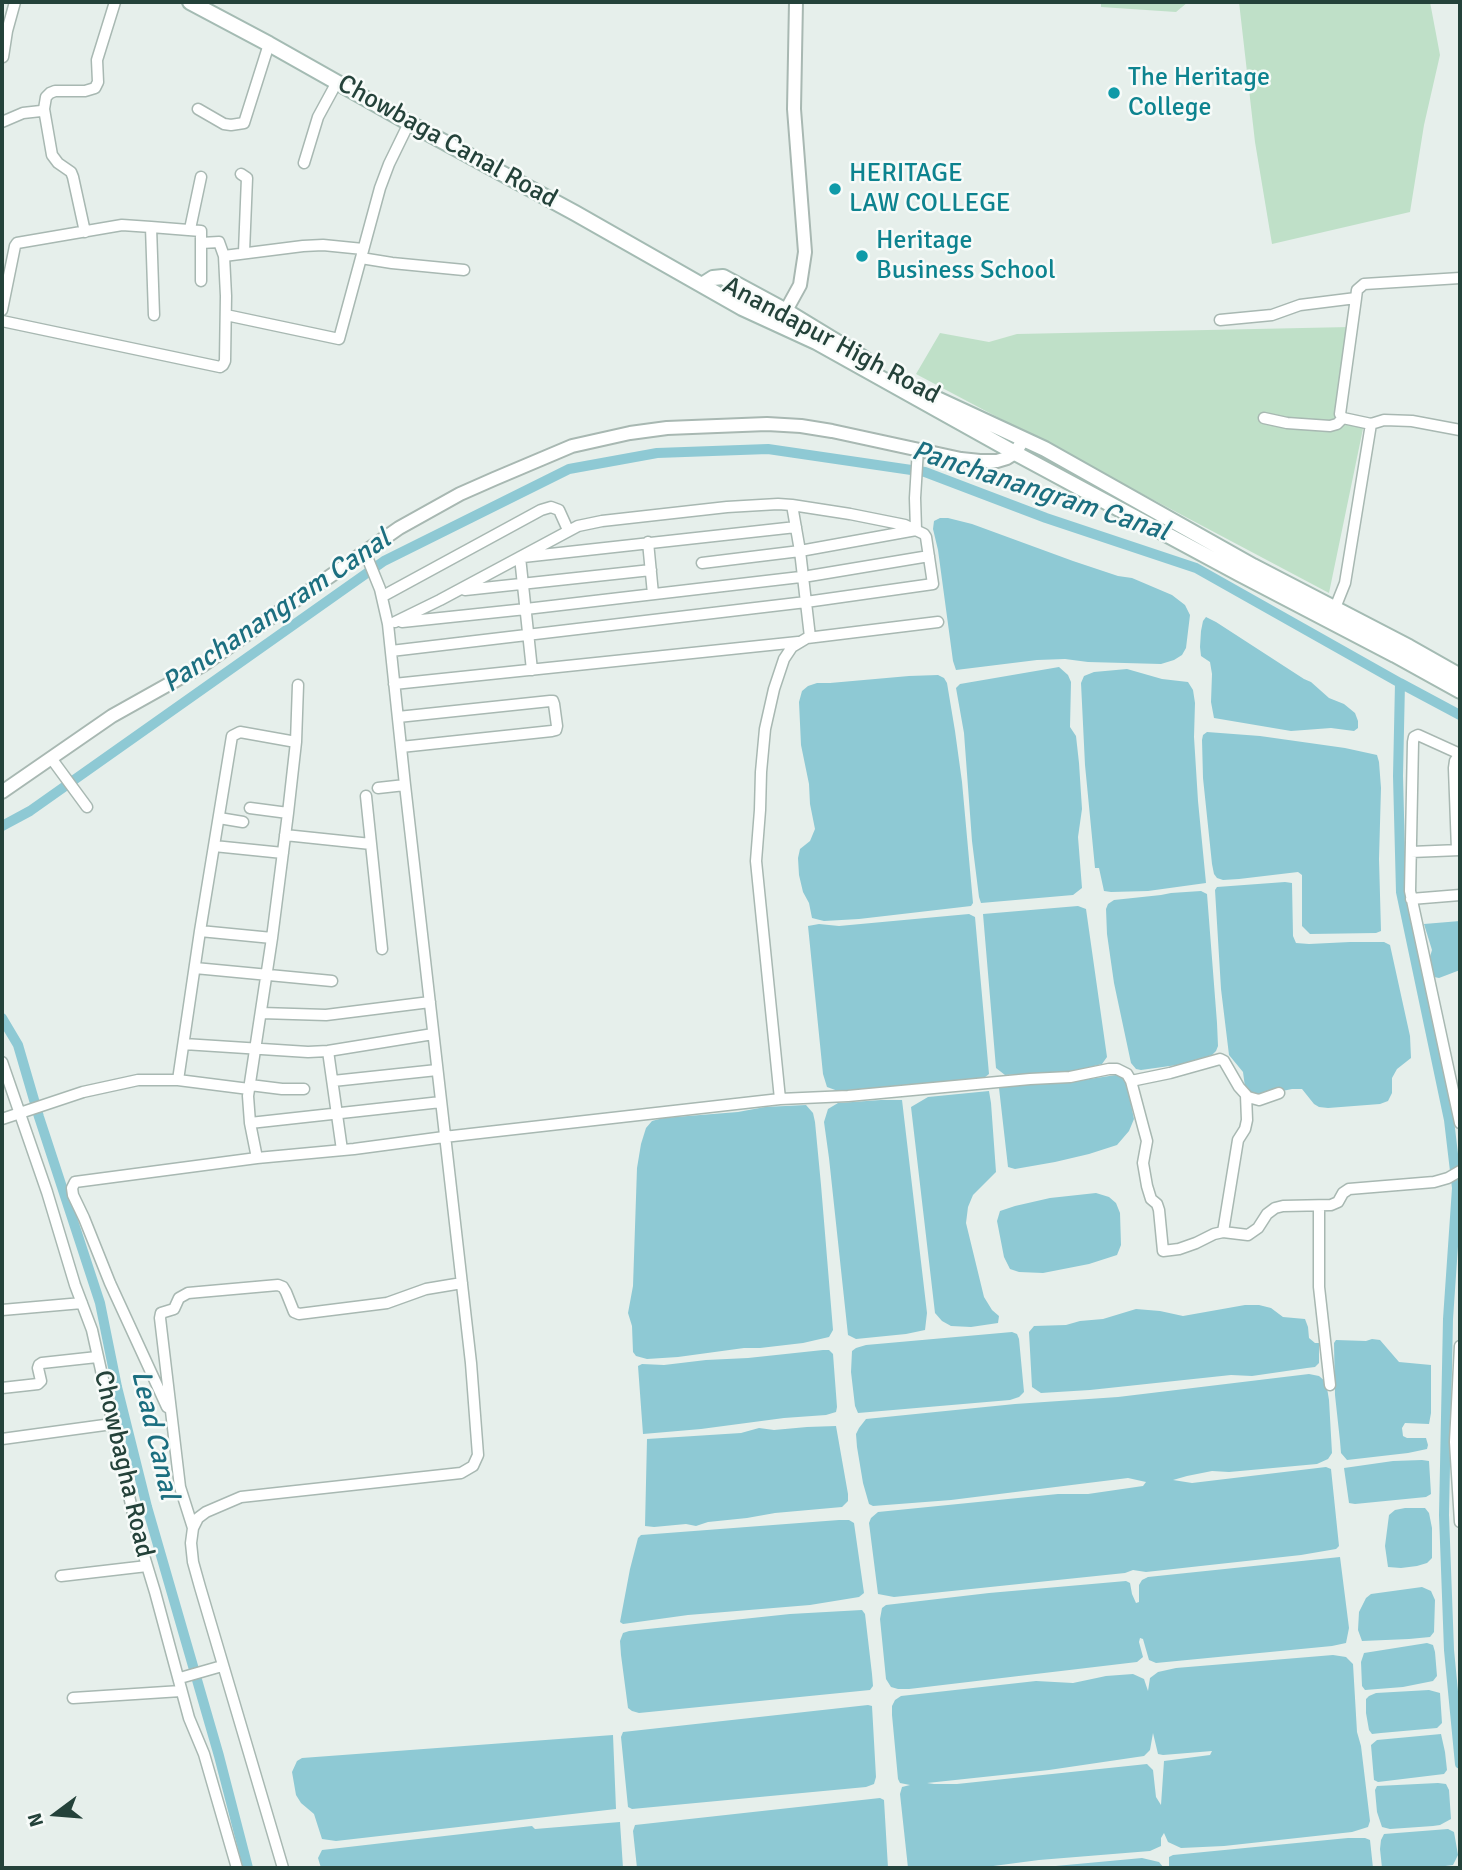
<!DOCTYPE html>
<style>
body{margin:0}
#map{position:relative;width:1462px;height:1870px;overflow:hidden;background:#e6efeb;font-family:Signika,sans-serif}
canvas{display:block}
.frame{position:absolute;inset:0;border:4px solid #24423a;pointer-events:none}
.north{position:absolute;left:21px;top:1779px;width:70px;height:70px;-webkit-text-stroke:5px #f7fbf9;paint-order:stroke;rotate:254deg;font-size:19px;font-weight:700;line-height:28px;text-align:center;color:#24423a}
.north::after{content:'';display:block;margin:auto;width:24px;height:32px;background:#24423a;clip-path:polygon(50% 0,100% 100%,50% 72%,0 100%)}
</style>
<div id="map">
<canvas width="1462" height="1870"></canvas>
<div class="frame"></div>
<div class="north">N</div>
</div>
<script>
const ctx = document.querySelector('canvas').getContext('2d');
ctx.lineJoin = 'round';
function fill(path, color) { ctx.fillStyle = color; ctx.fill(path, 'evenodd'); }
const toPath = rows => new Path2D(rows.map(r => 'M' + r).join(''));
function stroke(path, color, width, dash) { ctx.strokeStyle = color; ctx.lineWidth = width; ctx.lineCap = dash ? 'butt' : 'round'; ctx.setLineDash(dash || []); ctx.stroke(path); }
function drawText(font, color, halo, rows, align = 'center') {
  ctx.font = font + ' Signika,sans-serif'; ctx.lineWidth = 5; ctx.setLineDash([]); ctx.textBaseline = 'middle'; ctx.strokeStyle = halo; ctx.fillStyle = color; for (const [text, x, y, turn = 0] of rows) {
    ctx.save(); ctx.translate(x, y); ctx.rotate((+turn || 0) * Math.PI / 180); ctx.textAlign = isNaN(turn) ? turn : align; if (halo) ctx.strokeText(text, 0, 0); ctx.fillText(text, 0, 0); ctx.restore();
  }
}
fill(toPath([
 [1101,2,1188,2,1176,12,1101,7],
 [1239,2,1430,2,1440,55,1424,125,1410,212,1272,244,1255,142],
 [1350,327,1339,413,1365,419,1329,593,916,374,940,333,989,342,1017,334]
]), '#bfe0c8');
fill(toPath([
 [940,518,948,518,972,524,1073,561,1118,576,1132,578,1172,595,1185,605,1190,615,1186,648,1182,655,1174,660,1161,664,1088,662,1065,659,1037,660,956,670,953,661,938,550,933,529,934,521],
 [1206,617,1216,622,1304,679,1311,682,1329,698,1344,704,1355,713,1358,721,1358,728,1354,731,1331,728,1291,731,1214,718,1211,702,1212,674,1210,662,1201,656,1200,647,1201,631,1203,621],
 [1059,667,1068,675,1071,682,1070,727,1076,736,1079,763,1082,809,1078,837,1082,888,1073,895,981,903,979,897,972,841,964,733,956,688,960,684],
 [1127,669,1162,679,1188,682,1193,690,1195,703,1194,737,1198,801,1206,883,1148,891,1111,892,1104,891,1099,868,1095,868,1085,765,1081,683,1084,676,1094,672],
 [938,675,944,678,947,683,955,731,962,782,973,903,971,906,859,919,824,921,812,918,809,903,803,892,799,875,798,858,800,849,810,841,815,829,810,804,809,784,801,745,799,702,802,691,808,686,817,683,830,683,909,676],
 [1207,732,1260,736,1345,748,1377,755,1379,762,1381,788,1379,859,1381,931,1376,933,1310,934,1302,926,1302,875,1298,872,1239,879,1223,880,1217,878,1214,874,1212,864,1203,778,1202,740,1203,735],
 [1285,882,1292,883,1293,936,1296,943,1309,944,1350,942,1384,942,1390,945,1410,1036,1411,1058,1397,1069,1392,1078,1392,1093,1388,1101,1380,1104,1328,1108,1319,1107,1314,1104,1302,1089,1292,1089,1263,1095,1254,1094,1245,1087,1243,1072,1229,1055,1221,989,1215,890,1217,887],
 [1201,891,1207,894,1217,1023,1218,1046,1216,1051,1212,1055,1177,1065,1141,1070,1136,1069,1131,1063,1114,983,1107,934,1106,909,1108,904,1114,900,1161,895,1171,893],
 [1078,906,1086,909,1107,1057,1102,1064,1075,1071,1005,1075,996,1068,983,914],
 [969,914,975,917,989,1074,984,1078,838,1091,827,1087,823,1074,808,926,819,924,839,926],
 [1460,921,1460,970,1439,978,1434,977,1429,960,1432,950,1424,924],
 [1116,1075,1123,1077,1127,1084,1134,1119,1129,1131,1117,1145,1089,1154,1055,1162,1015,1169,1008,1167,999,1088,1004,1086,1076,1081],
 [989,1091,991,1103,996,1172,973,1195,968,1207,966,1223,984,1297,992,1310,999,1316,998,1323,971,1327,951,1326,942,1321,935,1313,911,1107,928,1097],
 [881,1100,902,1100,927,1313,925,1330,906,1334,856,1339,848,1335,829,1158,824,1122,828,1109,838,1103],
 [806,1105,813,1113,815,1122,821,1185,833,1330,829,1337,803,1343,760,1348,744,1348,678,1357,647,1359,636,1356,633,1352,632,1326,628,1313,633,1286,637,1168,641,1144,646,1128,652,1121,663,1118,738,1112,765,1107],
 [1096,1193,1109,1197,1116,1203,1120,1213,1121,1245,1117,1255,1089,1264,1043,1273,1019,1272,1010,1269,1004,1257,997,1221,1000,1211,1015,1206,1050,1198],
 [1245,1305,1259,1305,1271,1308,1283,1317,1305,1319,1308,1327,1309,1338,1315,1343,1319,1343,1319,1363,1315,1367,1307,1368,1252,1376,1231,1375,1090,1390,1041,1393,1032,1387,1029,1332,1034,1326,1066,1325,1080,1321,1103,1319,1136,1309,1160,1311,1183,1316],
 [1012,1332,1017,1334,1019,1339,1024,1392,1019,1397,1010,1400,858,1413,855,1406,851,1372,852,1351,856,1348,866,1345],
 [1372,1339,1380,1340,1399,1362,1431,1365,1431,1413,1429,1424,1405,1423,1402,1428,1403,1436,1407,1438,1426,1438,1428,1445,1427,1449,1408,1453,1347,1460,1341,1453,1340,1441,1335,1395,1334,1343,1336,1340,1366,1341],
 [823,1350,829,1350,833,1354,837,1407,836,1412,826,1415,784,1418,701,1429,643,1434,638,1366,642,1364,664,1365,706,1360,748,1358],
 [1309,1374,1319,1376,1326,1382,1329,1400,1332,1453,1328,1459,1317,1464,1229,1472,1212,1471,1187,1476,1173,1480,1192,1483,1326,1467,1331,1469,1339,1546,1336,1549,1301,1555,1146,1572,1133,1570,1125,1573,894,1597,878,1594,869,1523,871,1518,878,1512,1058,1494,1088,1494,1143,1486,1146,1482,1128,1478,951,1500,873,1506,869,1504,863,1483,857,1447,856,1434,859,1428,866,1419,1015,1404,1118,1397],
 [836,1426,848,1494,848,1501,842,1507,775,1513,747,1518,708,1522,696,1526,686,1524,654,1527,645,1526,647,1439,741,1433,759,1428,774,1430,807,1427],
 [1422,1460,1429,1461,1431,1494,1426,1497,1355,1504,1349,1503,1344,1468,1393,1461],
 [1405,1508,1425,1508,1429,1513,1432,1528,1432,1558,1427,1563,1417,1566,1401,1568,1388,1567,1385,1546,1389,1515,1395,1510],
 [839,1520,849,1520,854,1523,864,1593,859,1597,810,1605,688,1615,623,1624,620,1622,630,1569,638,1538,641,1535],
 [1340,1557,1349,1628,1346,1643,1332,1646,1156,1663,1149,1660,1143,1639,1140,1638,1139,1642,1143,1657,1137,1662,909,1689,898,1689,891,1687,886,1679,880,1619,882,1608,886,1605,989,1593,1126,1581,1130,1583,1132,1594,1136,1603,1139,1602,1139,1585,1142,1580,1148,1577],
 [1422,1587,1431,1591,1435,1600,1434,1632,1430,1637,1409,1639,1362,1641,1358,1630,1359,1612,1366,1598,1371,1594],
 [862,1610,865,1614,872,1674,873,1686,870,1690,639,1713,632,1711,628,1708,621,1655,620,1641,623,1633,629,1631,790,1614],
 [1427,1643,1433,1645,1435,1652,1437,1676,1433,1681,1403,1687,1365,1690,1362,1686,1361,1662,1364,1653],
 [1333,1655,1346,1657,1353,1664,1357,1732,1361,1746,1370,1821,1368,1827,1352,1832,1224,1846,1181,1848,1168,1842,1164,1833,1161,1838,1161,1846,1150,1851,1039,1860,978,1868,908,1868,900,1794,902,1787,910,1785,900,1783,898,1779,892,1715,892,1706,895,1700,901,1696,1036,1681,1073,1683,1106,1676,1133,1674,1144,1679,1148,1691,1150,1678,1158,1672,1176,1668],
 [1153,1733,1158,1754,1163,1755,1212,1751,1210,1755,1164,1761,1161,1805,1156,1797,1153,1770,1147,1764,957,1784,934,1784,927,1783,1049,1770,1144,1756,1150,1750],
 [1429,1690,1440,1693,1442,1723,1437,1728,1381,1733,1372,1734,1369,1730,1366,1713,1366,1699,1369,1696,1376,1693],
 [868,1705,872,1706,876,1777,874,1784,866,1787,632,1809,628,1807,621,1737,623,1732],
 [1441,1734,1445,1752,1447,1770,1444,1774,1378,1782,1374,1780,1371,1745,1377,1740],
 [613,1735,616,1809,336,1841,322,1839,314,1814,301,1803,296,1795,292,1772,297,1761,302,1758],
 [1438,1783,1446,1784,1449,1790,1451,1819,1440,1825,1433,1826,1390,1829,1382,1827,1377,1812,1375,1790,1377,1786],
 [880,1798,884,1800,888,1868,637,1868,633,1831,635,1825],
 [620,1822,623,1868,321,1868,318,1858,322,1850,532,1826,535,1829],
 [1448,1829,1454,1832,1458,1855,1453,1865,1430,1868,1382,1868,1380,1849,1381,1840,1384,1834],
 [1348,1838,1365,1838,1370,1840,1373,1868,1169,1868,1169,1857,1173,1855],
 [1142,1858,1159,1862,1164,1868,1034,1868]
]), '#8ec9d4');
stroke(toPath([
 [1400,683,1398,776,1401,892,1449,1120,1457,1188,1448,1319,1444,1515,1449,1650,1460,1764],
 [2,826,30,811,384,561,569,469,657,453,768,449,925,472,1046,518,1196,568,1400,683,1460,715],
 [2,1018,18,1045,39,1117,100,1303,117,1387,147,1507,219,1756,248,1868]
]), '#8ec9d4', 10);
const minor = toPath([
 [3,57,7,31,15,2],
 [44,109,52,155,58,163,71,172,73,177,85,232],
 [198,109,224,124,231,125,244,123,269,44],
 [2,122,23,113,41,111,44,109,46,97,50,93,55,91,85,91,95,88,98,82,97,60,115,2],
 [304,163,318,117,337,82],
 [241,174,247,178,244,252],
 [151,227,154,315],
 [190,229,201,177],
 [201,243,201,281],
 [361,258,392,263,464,270],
 [1356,298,1340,414,1343,418,1371,424],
 [2,310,15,246,17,243,122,225,151,227,201,231,201,243,219,242,224,256],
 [226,315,339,339,380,188,389,164,409,123],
 [1220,320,1272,315,1300,305,1356,298,1357,290,1364,284,1460,278],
 [2,321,220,367,223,365,225,361,226,296,224,256,303,246,323,245,363,249],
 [1264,418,1287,423,1330,426,1337,424,1343,418],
 [792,505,800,551,810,637],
 [648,542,653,594],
 [520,557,532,670],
 [523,557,796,527],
 [702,563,800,551,916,530,915,498,918,449],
 [465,590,651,570],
 [383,596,541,510,551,507,559,510,568,530],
 [1335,608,1345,583,1371,424,1384,420,1412,421,1460,430],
 [402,622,526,609,809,576,929,556],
 [391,651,806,602,933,584,926,537,924,534,905,525,850,514,792,505,778,504,727,507,602,521,578,526,440,600,395,622],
 [394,684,798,642],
 [298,685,296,742,288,813,272,938,248,1096,250,1123,257,1158,354,1149,444,1137,780,1099,848,1096,1030,1079,1070,1077,1109,1069,1117,1069,1127,1074,1131,1081,1144,1130,1147,1141,1143,1163,1147,1186,1151,1199,1157,1204,1159,1210,1163,1251,1179,1249,1196,1243,1214,1234,1223,1232,1248,1235,1258,1228,1267,1214,1275,1208,1283,1206,1331,1205,1338,1202,1343,1193,1349,1189,1434,1182,1448,1178,1460,1171],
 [398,717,550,701,553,701,554,704,557,726,556,730,552,731,401,747],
 [51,758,87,807],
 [378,788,405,785],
 [366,796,382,949],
 [250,808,288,813],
 [219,818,243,822],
 [285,835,371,844],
 [214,846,283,853],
 [1457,850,1454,768,1455,761,1460,754,1418,735,1414,737,1413,742,1410,891,1460,1123],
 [1411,852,1460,850],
 [1411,899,1460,895],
 [200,931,272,938],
 [195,968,332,981],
 [261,1013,326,1015,430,1002],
 [184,1044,308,1052,328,1051,433,1034],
 [328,1051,342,1150],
 [2,1062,47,1192,75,1285,92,1330,138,1536,155,1592,189,1718,204,1754,237,1868],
 [178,1080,200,931,232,736,240,732,296,742],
 [333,1081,437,1070],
 [1131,1081,1170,1073,1220,1059,1224,1061,1239,1087,1248,1097,1259,1100,1279,1093],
 [250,1085,282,1089,304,1089],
 [780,1099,756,861,760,810,761,772,765,729,774,689,784,659,792,647,807,638,938,622],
 [2,1119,83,1092,138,1080,178,1080,249,1089],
 [250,1123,441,1102],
 [1319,1206,1319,1287,1330,1385],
 [1223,1232,1238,1140,1245,1129,1247,1120,1246,1095],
 [2,1310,82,1303],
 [1460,1346,1455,1442,1460,1522],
 [2,1388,38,1384,41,1381,38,1368,39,1365,42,1363,97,1357],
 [167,1407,110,1283,84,1218,73,1195,72,1188,75,1182,257,1158],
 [2,1439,112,1424],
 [193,1528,180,1487,160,1318,161,1313,174,1309,179,1298,188,1293,278,1285,283,1287,286,1292,294,1312,299,1314,387,1303,426,1289,462,1283],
 [61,1576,147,1566],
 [180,1678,222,1666],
 [73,1698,181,1691],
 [283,1868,200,1587,193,1562,191,1543,193,1528,198,1518,206,1512,241,1497,461,1473,473,1466,478,1455,471,1363,405,785,388,624,380,589,365,552]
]);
const tertiary = toPath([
 [778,325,800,285,805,252,794,109,796,2],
 [2,792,112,716,203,665,399,528,460,494,494,479,572,446,630,433,667,428,767,424,801,426,832,431,961,459,980,461,997,461,1007,458,1015,453,1023,440]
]);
const secondary = toPath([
 [190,2,269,44,409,123,575,213,742,308,816,342,1015,453,1240,574,1395,655,1460,691],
 [702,285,713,278,723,277,786,311,865,359],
 [935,398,1045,449,1253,566,1409,647,1460,676]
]);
stroke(minor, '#a8b8b2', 13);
stroke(tertiary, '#a8b8b2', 16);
stroke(secondary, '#a4bbb3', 18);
stroke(minor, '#fff', 10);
stroke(tertiary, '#fff', 12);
stroke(secondary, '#fff', 14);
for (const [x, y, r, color] of [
 [1114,93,7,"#0f9aa8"],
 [835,189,7,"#0f9aa8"],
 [862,256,7,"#0f9aa8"]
]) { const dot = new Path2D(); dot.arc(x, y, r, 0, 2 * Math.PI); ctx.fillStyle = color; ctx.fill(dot); stroke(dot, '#f7fbf9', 2.5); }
drawText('26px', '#0d838f', '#f7fbf9', [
 ["The Heritage",1128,78],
 ["College",1128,108],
 ["HERITAGE",849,174],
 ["LAW COLLEGE",849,204],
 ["Heritage",876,241],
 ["Business School",876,271]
], 'left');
drawText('26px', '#24423a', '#f7fbf9', [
 ["Chowbaga Canal Road",447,142,29],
 ["Anandapur High Road",831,341,28],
 ["Chowbagha Road",123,1464,77]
]);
drawText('italic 28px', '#1c6f80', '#f7fbf9', [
 ["Panchanangram Canal",1040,492,18],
 ["Panchanangram Canal",277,612,-34],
 ["Lead Canal",154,1435,77]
]);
</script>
